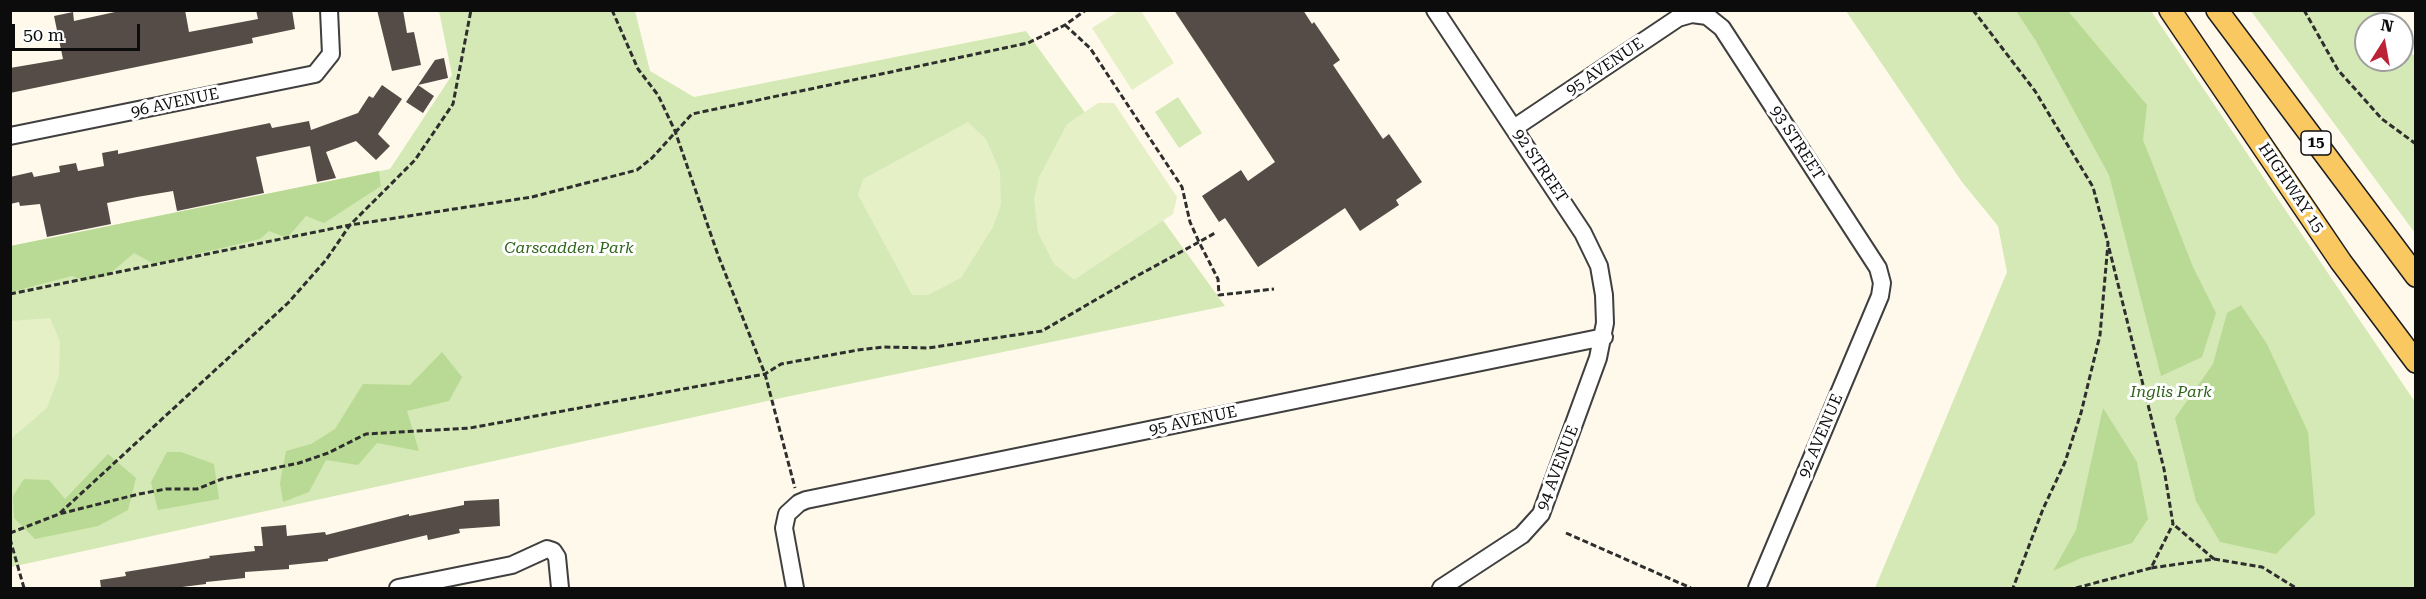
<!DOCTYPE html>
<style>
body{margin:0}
#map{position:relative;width:2426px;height:599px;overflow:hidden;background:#fff9eb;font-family:"Roboto Serif",serif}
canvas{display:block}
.frame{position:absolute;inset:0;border:12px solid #0c0c0c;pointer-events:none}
.north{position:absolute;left:2354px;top:12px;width:60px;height:60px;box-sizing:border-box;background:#fff;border:2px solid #9e9e9e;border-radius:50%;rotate:11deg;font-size:16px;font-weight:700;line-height:24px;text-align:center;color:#0c0c0c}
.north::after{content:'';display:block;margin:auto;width:21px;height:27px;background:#bd2337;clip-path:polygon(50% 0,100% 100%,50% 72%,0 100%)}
.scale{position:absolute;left:12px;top:24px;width:128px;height:27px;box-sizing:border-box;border:3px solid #0c0c0c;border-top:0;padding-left:8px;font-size:18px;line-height:21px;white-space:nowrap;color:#0c0c0c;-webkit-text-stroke:4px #fff;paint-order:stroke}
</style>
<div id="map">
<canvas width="2426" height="599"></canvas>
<div class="frame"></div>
<div class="north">N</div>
<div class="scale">50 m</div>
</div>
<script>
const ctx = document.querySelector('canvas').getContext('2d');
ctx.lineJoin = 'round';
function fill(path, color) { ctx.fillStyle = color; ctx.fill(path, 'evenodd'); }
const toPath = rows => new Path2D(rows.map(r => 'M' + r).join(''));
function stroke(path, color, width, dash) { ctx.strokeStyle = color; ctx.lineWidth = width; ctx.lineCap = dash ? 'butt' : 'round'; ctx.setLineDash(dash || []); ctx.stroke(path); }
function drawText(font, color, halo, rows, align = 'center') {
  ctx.font = font + ' "Roboto Serif",serif'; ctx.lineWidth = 6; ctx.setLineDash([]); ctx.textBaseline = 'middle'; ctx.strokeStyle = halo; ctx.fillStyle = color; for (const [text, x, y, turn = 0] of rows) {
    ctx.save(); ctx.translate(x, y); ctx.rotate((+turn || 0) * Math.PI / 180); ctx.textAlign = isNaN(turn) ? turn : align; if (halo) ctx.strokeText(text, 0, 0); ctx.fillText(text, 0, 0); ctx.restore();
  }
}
fill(toPath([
 [439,11,635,11,650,71,694,97,1026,31,1225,306,781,398,11,567,10,246,390,169,452,75],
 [1846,11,2151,11,2415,402,2415,588,1875,588,2007,272,1998,226,1962,182],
 [2251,11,2378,11,2385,24,2366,24,2366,60,2402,60,2402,47,2415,56,2415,233],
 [1178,97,1202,133,1179,148,1155,112]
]), '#d4e9b5');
fill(toPath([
 [2016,11,2068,11,2147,105,2143,140,2193,267,2216,313,2202,357,2161,376,2109,175,2036,41],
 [379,171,381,186,324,223,306,216,287,238,269,231,260,239,154,264,134,253,108,275,85,281,72,276,11,292,11,246],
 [2241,305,2267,344,2308,432,2315,514,2276,554,2220,542,2196,501,2175,418,2213,364,2227,313],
 [442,352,462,377,449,401,407,411,419,451,377,443,358,465,326,460,309,492,283,502,280,483,286,451,311,444,335,429,363,384,410,385],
 [2103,408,2137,462,2148,519,2132,543,2081,558,2053,571,2076,530],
 [167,452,181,452,214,464,219,499,158,510,151,482],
 [108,454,136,478,128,510,98,526,35,539,14,518,13,496,24,479,49,480,65,499]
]), '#b9da94');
fill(toPath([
 [1119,11,1141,11,1174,63,1132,90,1092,28],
 [1098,103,1114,103,1177,197,1173,214,1074,280,1054,264,1038,233,1034,199,1039,177,1067,124],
 [968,122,986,139,1000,171,1001,205,993,227,961,278,928,295,912,295,858,195,863,179],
 [50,318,60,341,59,376,47,408,11,439,11,321]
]), '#e5f0c7');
fill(toPath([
 [124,10,185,10,189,32,258,19,256,10,292,10,295,29,252,38,253,43,214,51,10,93,10,68,63,59,54,16,73,12,74,21],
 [377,10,403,10,407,33,414,32,421,65,392,71],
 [1174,10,1303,10,1312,24,1314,22,1340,60,1333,65,1383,139,1389,134,1422,182,1396,200,1399,205,1360,231,1345,208,1258,267,1225,218,1219,222,1202,196,1241,170,1248,181,1275,162],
 [444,58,448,78,418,85,435,60],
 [382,85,402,99,378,134,390,146,376,160,356,141,326,152,336,178,317,182,310,146,256,157,264,193,177,211,173,191,137,197,107,203,111,224,47,237,40,204,20,206,19,202,10,204,10,177,32,172,34,177,60,172,59,166,76,163,78,171,104,166,102,153,118,150,118,154,270,123,272,128,309,121,311,130,358,113,369,96,373,98],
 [418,85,434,96,423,113,406,102],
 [499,499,500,526,459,529,460,533,428,540,427,535,328,559,328,561,289,565,289,569,245,572,245,578,206,582,206,584,174,588,101,588,100,580,126,576,125,572,210,558,209,556,255,551,254,546,263,546,261,527,286,525,287,536,325,532,326,535,409,514,409,516,464,505,464,501]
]), '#554c48');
const minor = toPath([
 [1435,10,1583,233,1599,266,1604,295,1605,323,1598,358,1541,514,1522,535,1441,588],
 [1514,128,1678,18,1692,14,1707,16,1722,28,1878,268,1882,283,1880,296,1757,588],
 [10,136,315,74,331,54,329,10],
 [398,588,512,565,547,549,553,551,557,557,560,588],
 [795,588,784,528,787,514,799,503,806,500,1604,337]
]);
const major = toPath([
 [2170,10,2341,262,2416,362],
 [2217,10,2416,276]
]);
stroke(minor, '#3f3f3f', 20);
stroke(major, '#1d1d1d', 24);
stroke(toPath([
 [612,10,638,69,658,95,675,131,718,255,765,374,795,488],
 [1973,10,2035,91,2093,187,2108,243,2100,335,2081,413,2065,462,2043,509,2013,588],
 [2304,10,2338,70,2382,119,2416,144],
 [1065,25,1090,48,1182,187,1190,222,1199,242,1215,233],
 [2109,248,2164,469,2173,524,2151,568,2214,559,2173,524],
 [10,294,350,225,532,197,637,170,652,158,692,114,1028,43,1065,25,1086,10],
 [60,513,288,303,326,260,350,225,415,160,453,104,471,10],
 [10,533,59,514,139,494,166,489,197,489,222,479,299,463,328,453,366,434,470,428,765,374,781,364,858,350,884,347,928,348,1042,331,1135,277,1199,242,1218,279,1219,295,1274,289],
 [1566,533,1691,588],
 [10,539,24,588],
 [2214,559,2262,567,2296,588],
 [2076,588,2151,568]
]), '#2e2e2e', 3, [6, 3]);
stroke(minor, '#fff', 16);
stroke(major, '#fac860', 21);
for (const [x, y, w] of [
 [2316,143,30]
]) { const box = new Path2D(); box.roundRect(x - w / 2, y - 12, w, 24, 4.5); ctx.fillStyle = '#fff'; ctx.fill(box); stroke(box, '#0c0c0c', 1.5); }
drawText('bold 15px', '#0c0c0c', null, [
 ["15",2316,143]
]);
drawText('16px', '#0c0c0c', '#fff', [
 ["95 AVENUE",1605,67,-34],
 ["96 AVENUE",175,103,-12],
 ["93 STREET",1797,143,57],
 ["92 STREET",1540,166,56],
 ["HIGHWAY 15",2291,188,56],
 ["95 AVENUE",1193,421,-12],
 ["92 AVENUE",1821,436,-67],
 ["94 AVENUE",1558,468,-69]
]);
drawText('italic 16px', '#31641c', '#fff', [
 ["Carscadden Park",569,248],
 ["Inglis Park",2171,392]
]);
</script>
